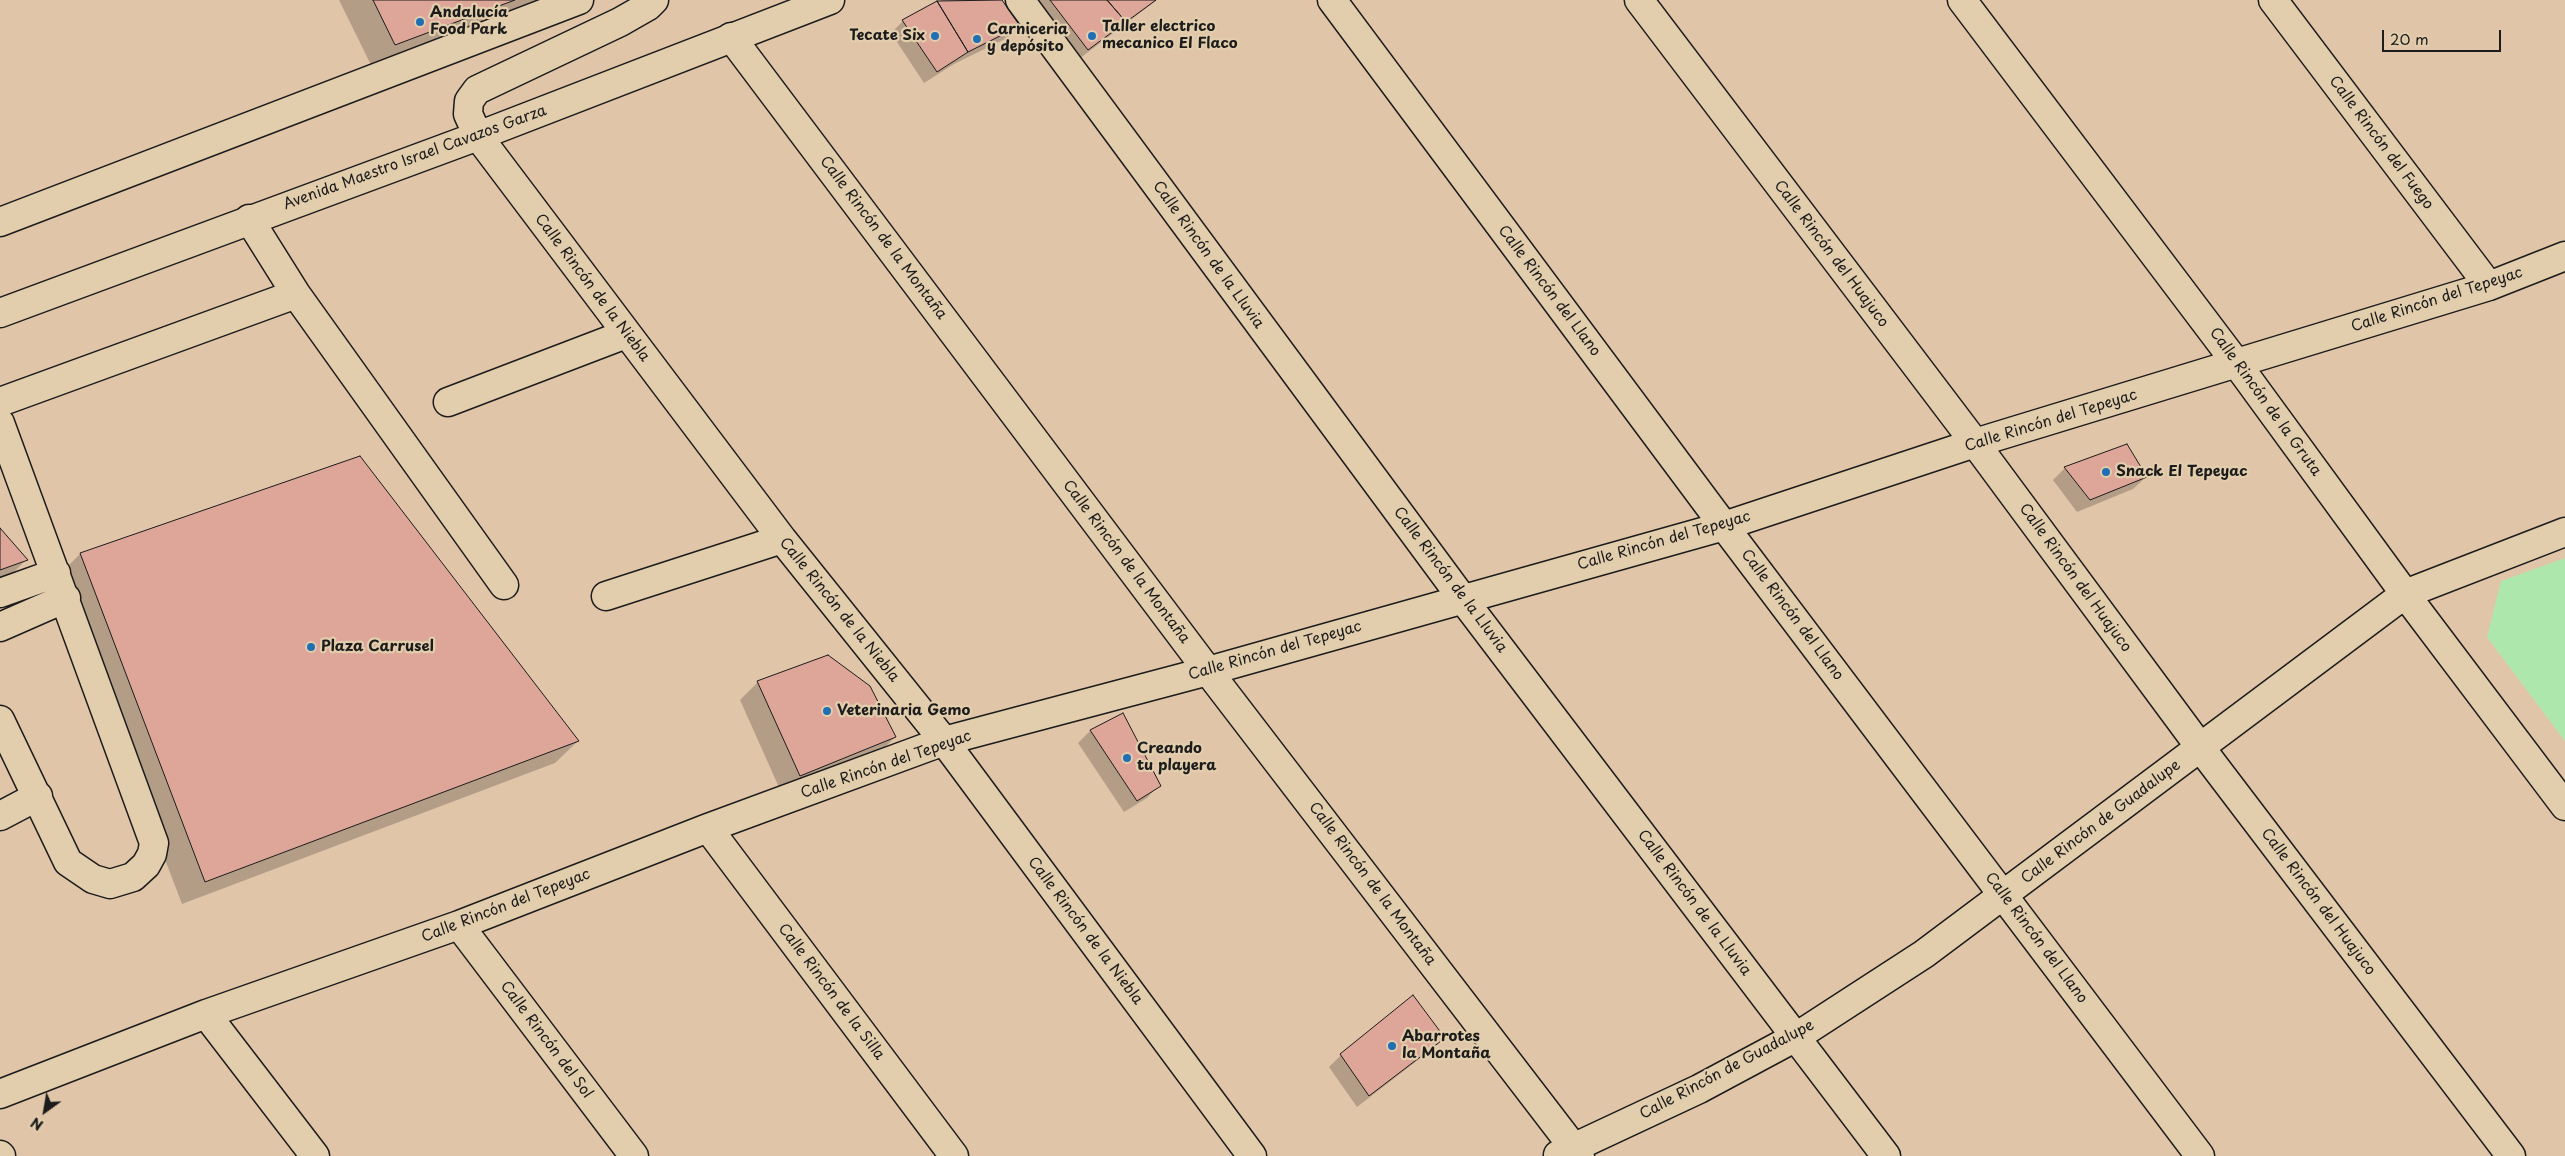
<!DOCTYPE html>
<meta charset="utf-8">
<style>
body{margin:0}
#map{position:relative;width:2565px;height:1156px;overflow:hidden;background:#e1c5a8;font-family:"Playpen Sans",sans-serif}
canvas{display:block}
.north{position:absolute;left:20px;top:1086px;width:50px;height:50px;-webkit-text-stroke:4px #e2cdac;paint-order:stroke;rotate:212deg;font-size:14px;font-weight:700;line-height:20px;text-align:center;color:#1c1c1c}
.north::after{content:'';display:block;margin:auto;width:18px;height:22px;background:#1c1c1c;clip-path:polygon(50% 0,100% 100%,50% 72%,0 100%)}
.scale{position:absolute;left:2382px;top:30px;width:119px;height:22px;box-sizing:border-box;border:2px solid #1c1c1c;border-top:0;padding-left:6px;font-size:15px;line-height:18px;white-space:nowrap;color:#1c1c1c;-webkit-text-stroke:4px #e2cdac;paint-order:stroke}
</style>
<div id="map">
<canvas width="2565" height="1156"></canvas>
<div class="north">N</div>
<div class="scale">20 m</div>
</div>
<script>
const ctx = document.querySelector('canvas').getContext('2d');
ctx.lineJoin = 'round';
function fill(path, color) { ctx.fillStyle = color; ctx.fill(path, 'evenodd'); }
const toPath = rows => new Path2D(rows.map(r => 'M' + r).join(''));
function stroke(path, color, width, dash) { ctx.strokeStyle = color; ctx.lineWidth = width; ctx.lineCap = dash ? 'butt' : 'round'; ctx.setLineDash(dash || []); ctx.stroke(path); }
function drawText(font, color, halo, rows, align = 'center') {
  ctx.font = font + ' "Playpen Sans",sans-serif'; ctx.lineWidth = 4.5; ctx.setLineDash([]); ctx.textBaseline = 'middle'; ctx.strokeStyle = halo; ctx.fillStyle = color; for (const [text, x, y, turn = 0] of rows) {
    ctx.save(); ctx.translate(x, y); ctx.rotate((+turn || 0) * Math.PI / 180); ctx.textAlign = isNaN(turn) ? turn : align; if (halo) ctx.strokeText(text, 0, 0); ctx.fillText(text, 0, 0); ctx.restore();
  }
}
fill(toPath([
 [2565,558,2565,741,2487,637,2501,581]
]), '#aee7ab');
fill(toPath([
 [339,0,547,0,372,67],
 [942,0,1001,0,1019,26,1007,38,954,64,924,83,891,33,903,21],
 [1031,0,1157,0,1075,62],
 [2127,446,2146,477,2133,489,2077,512,2053,480,2065,468],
 [360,457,578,741,555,763,182,904,57,577,80,554],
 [0,530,26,560,8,578,0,581],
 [758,682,895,737,877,755,782,794,740,700],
 [1123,715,1159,785,1147,798,1124,812,1078,743,1090,731],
 [1443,1038,1431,1050,1357,1107,1329,1067,1341,1055]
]), '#0003');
const building = toPath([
 [373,0,515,0,395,45,373,0],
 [1002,0,1020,26,968,52,937,1,1002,0],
 [1050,0,1107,0,1126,22,1088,50,1050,0],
 [1107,0,1156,0,1126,22,1107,0],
 [937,1,968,52,937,72,902,20,937,1],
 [2127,444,2147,477,2090,500,2064,467,2127,444],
 [360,456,579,741,205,882,80,553,360,456],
 [0,528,28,560,0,570,0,528],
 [828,655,870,686,896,737,800,776,757,681,828,655],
 [1123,713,1161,786,1137,801,1090,730,1123,713],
 [1413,995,1445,1038,1369,1096,1340,1054,1413,995]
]);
fill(building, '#dea599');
stroke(building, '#1c1c1c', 1);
const minor = toPath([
 [1020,0,1462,598,1886,1156],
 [1332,0,1724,526,2200,1156],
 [1639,0,1975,443,2200,747,2511,1156],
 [1962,0,2237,364,2405,594,2565,806],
 [2273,0,2489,286],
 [731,37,1208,671,1580,1156],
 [478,136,782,539,944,741,1252,1156],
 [249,219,296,294,504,585],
 [0,402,296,294],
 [448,402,626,334],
 [0,423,154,843,152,854,146,865,133,877,110,884,93,879,68,862,0,720],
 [0,593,56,573],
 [606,596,782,539],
 [0,627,66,598],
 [0,816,38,796],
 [708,828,954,1156],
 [459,925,634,1156],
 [206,1014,315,1156],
 [0,1094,206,1014,459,925,708,828,944,741,1208,671,1724,526,1975,443,2489,286,2565,256],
 [0,1155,1,1156],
 [1558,1155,1699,1089,1796,1037,1924,954,2405,594,2565,532]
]);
const major = toPath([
 [478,136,468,114,469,101,477,90,620,22,648,6,654,0],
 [0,222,579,0],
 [0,313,478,136,830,0]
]);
stroke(minor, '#1c1c1c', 31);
stroke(major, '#1c1c1c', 31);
stroke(minor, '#e2cdac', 28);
stroke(major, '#e2cdac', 28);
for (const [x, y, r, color] of [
 [420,22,5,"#1f6fb2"],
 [935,36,5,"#1f6fb2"],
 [1092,36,5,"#1f6fb2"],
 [977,39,5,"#1f6fb2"],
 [2106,472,5,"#1f6fb2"],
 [311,647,5,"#1f6fb2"],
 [827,711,5,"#1f6fb2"],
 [1127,758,5,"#1f6fb2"],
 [1392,1046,5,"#1f6fb2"]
]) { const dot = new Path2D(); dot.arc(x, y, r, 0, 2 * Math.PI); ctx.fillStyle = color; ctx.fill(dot); stroke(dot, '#e2cdac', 2); }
drawText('bold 15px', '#1c1c1c', '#e2cdac', [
 ["Andalucía",430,13],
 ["Food Park",430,30],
 ["Taller electrico",1102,27],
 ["mecanico El Flaco",1102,44],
 ["Carniceria",987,30],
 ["y depósito",987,47],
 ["Tecate Six",925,36,"right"],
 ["Snack El Tepeyac",2116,472],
 ["Plaza Carrusel",321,647],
 ["Veterinaria Gemo",837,711],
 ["Creando",1137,749],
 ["tu playera",1137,766],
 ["Abarrotes",1402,1037],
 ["la Montaña",1402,1054]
], 'left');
drawText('15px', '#1c1c1c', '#e2cdac', [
 ["Calle Rincón del Fuego",2381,143,53],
 ["Avenida Maestro Israel Cavazos Garza",415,158,-20],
 ["Calle Rincón de la Montaña",883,238,53],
 ["Calle Rincón del Huajuco",1831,254,53],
 ["Calle Rincón de la Lluvia",1208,255,54],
 ["Calle Rincón de la Niebla",592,288,53],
 ["Calle Rincón del Llano",1549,291,53],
 ["Calle Rincón del Tepeyac",2437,300,-18],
 ["Calle Rincón de la Gruta",2265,402,54],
 ["Calle Rincón del Tepeyac",2051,421,-17],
 ["Calle Rincón del Tepeyac",1664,541,-16],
 ["Calle Rincón de la Montaña",1126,562,53],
 ["Calle Rincón del Huajuco",2075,578,54],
 ["Calle Rincón de la Lluvia",1450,580,53],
 ["Calle Rincón de la Niebla",839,610,51],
 ["Calle Rincón del Llano",1792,615,53],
 ["Calle Rincón del Tepeyac",1275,651,-16],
 ["Calle Rincón del Tepeyac",886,765,-19],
 ["Calle Rincón de Guadalupe",2101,822,-37],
 ["Calle Rincón de la Montaña",1372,884,53],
 ["Calle Rincón del Huajuco",2318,902,53],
 ["Calle Rincón de la Lluvia",1694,903,53],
 ["Calle Rincón del Tepeyac",506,906,-21],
 ["Calle Rincón de la Niebla",1085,931,53],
 ["Calle Rincón del Llano",2036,938,53],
 ["Calle Rincón de la Silla",831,992,53],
 ["Calle Rincón del Sol",546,1040,53],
 ["Calle Rincón de Guadalupe",1727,1070,-28]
]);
</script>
